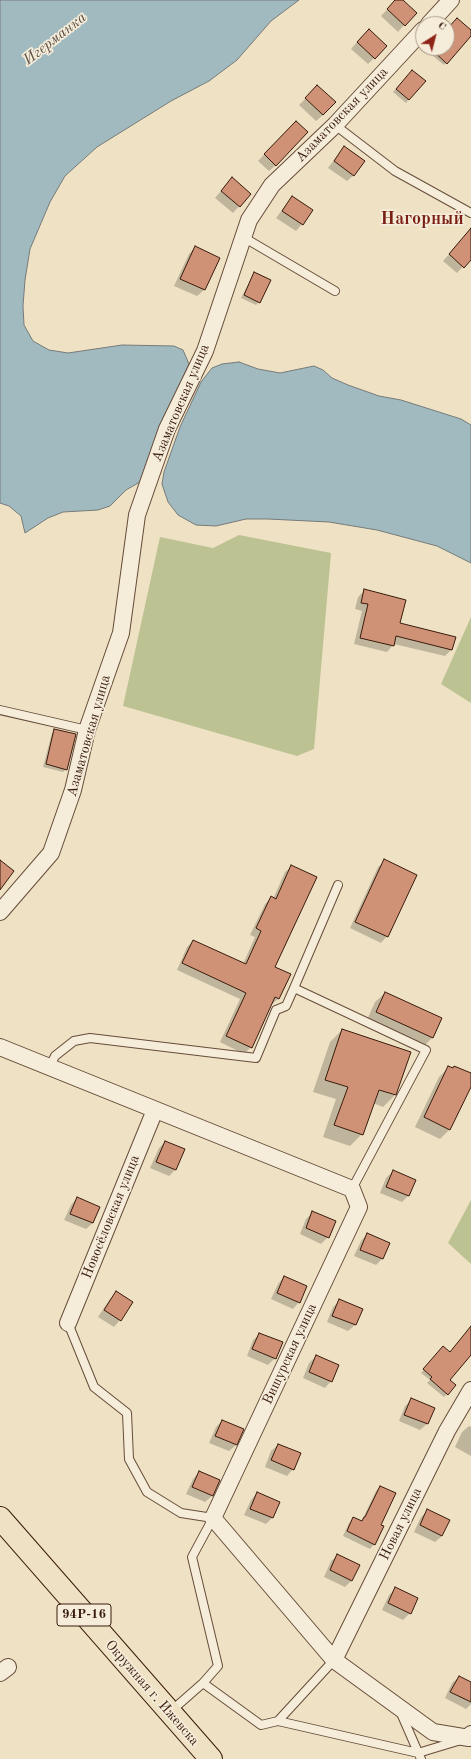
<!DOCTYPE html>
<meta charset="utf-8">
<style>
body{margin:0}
#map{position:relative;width:471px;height:1759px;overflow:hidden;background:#efe2c4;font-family:"Old Standard TT",serif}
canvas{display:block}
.north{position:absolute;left:415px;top:16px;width:40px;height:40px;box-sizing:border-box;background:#f5ecd9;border:1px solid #a99887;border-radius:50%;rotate:36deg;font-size:11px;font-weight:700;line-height:16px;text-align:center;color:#381a0b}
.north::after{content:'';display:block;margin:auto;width:14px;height:18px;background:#8f2418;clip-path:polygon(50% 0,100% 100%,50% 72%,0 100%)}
</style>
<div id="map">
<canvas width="471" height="1759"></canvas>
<div class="north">С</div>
</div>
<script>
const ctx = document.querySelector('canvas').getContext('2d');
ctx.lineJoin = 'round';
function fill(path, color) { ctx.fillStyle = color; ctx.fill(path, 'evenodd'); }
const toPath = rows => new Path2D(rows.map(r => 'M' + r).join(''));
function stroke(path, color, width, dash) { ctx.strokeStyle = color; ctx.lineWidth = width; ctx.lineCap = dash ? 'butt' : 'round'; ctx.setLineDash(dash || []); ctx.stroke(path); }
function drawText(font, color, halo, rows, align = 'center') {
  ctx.font = font + ' "Old Standard TT",serif'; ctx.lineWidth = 3.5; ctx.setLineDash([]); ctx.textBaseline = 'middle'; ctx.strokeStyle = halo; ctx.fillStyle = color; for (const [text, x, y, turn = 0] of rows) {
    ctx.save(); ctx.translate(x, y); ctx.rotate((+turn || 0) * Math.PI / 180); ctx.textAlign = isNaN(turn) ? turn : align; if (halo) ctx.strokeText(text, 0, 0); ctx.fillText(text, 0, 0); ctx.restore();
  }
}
fill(toPath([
 [239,535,331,553,314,749,297,756,123,706,160,537,213,548],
 [471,617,471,703,441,684],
 [471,1200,471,1264,448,1243]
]), '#bcc292');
const water = toPath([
 [0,0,299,0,271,21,237,60,209,81,171,101,97,147,65,176,50,202,30,249,25,280,23,306,24,325,33,341,49,350,68,353,122,345,174,346,183,350,189,364,165,418,149,464,140,482,126,490,110,506,98,510,63,512,48,518,25,533,21,516,9,506,0,503,0,0],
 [239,362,258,369,280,373,314,366,323,370,332,378,348,385,379,396,401,400,461,419,471,425,471,563,437,546,377,530,329,522,268,519,246,519,216,526,196,525,178,515,168,502,162,484,164,472,180,427,201,382,212,368,222,364,239,362]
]);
fill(water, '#a0bac0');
stroke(water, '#767a78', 1);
fill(toPath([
 [396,0,402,0,404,25,398,32,381,16],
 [447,30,471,31,471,35,444,65,428,52,431,48,447,48],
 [362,36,374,58,368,64,351,49],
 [409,74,424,81,406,103,393,92],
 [311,93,323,115,316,121,299,105],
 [289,128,276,165,269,171,258,161],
 [344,147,354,175,347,181,328,168],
 [226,185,250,194,233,213,215,198],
 [292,197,302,224,296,231,276,218],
 [471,229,471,258,457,273,443,261],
 [195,247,219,258,204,290,197,296,174,286,189,254],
 [255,274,259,302,256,305,241,298,252,277],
 [365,590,399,623,455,637,451,650,445,656,394,644,387,652,354,644,362,611,355,609,358,597],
 [55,730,66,769,63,772,43,767,52,733],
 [385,861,387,936,381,943,350,928,378,867],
 [292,866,274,967,278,999,271,1005,251,1047,244,1054,220,1042,240,999,177,970,187,947,193,941,243,964,255,937,250,935,265,904,271,898,273,899,285,872],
 [385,993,441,1019,432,1038,422,1048,366,1022,375,1002],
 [342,1030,410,1053,395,1095,383,1107,373,1103,362,1134,350,1146,323,1137,336,1099,313,1092,330,1042],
 [449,1067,471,1074,471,1084,450,1129,440,1139,415,1127,439,1077],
 [165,1142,184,1149,175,1170,169,1176,150,1168,159,1148],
 [393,1171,415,1180,408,1196,402,1202,380,1193,386,1178],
 [77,1198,93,1223,86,1229,64,1220,71,1205],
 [313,1212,328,1237,321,1244,300,1234,306,1219],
 [367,1234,382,1259,376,1265,354,1256,361,1241],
 [284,1277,299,1302,293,1309,271,1299,278,1284],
 [116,1293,120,1320,114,1327,98,1317,110,1299],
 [340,1300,361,1309,355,1325,348,1331,327,1322,333,1307],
 [471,1327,471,1353,448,1380,455,1386,444,1397,427,1383,430,1380,421,1373,440,1350,450,1353],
 [260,1334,275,1358,268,1365,247,1356,253,1340],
 [316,1356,331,1381,325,1388,303,1378,309,1363],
 [412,1399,433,1408,427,1424,420,1430,399,1421,405,1406],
 [222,1421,243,1429,236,1445,229,1451,209,1443,216,1427],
 [469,1426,471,1427,471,1456,455,1447,462,1432],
 [278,1445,293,1469,287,1476,265,1467,271,1451],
 [199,1472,219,1480,212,1496,205,1502,186,1494,193,1479],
 [380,1487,380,1526,374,1544,370,1549,343,1536,349,1523,354,1518,360,1521,362,1520,376,1491],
 [257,1493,279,1502,272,1518,266,1524,244,1515,251,1500],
 [428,1510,442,1536,435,1542,414,1532,421,1517],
 [338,1555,352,1580,345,1587,324,1577,331,1561],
 [396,1588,410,1613,403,1620,382,1610,389,1595],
 [459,1677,471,1683,471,1704,466,1709,445,1698,452,1683]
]), '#0003');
const building = toPath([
 [395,0,403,0,417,13,405,26,387,9,395,0],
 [457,18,471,30,471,36,447,64,430,48,447,48,447,29,457,18],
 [369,29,387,46,375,59,357,42,369,29],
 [412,70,426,81,409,100,396,89,412,70],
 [317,85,336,102,323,115,305,98,317,85],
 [296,121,308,132,276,166,264,154,296,121],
 [344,146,365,161,354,176,334,161,344,146],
 [232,177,251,194,240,207,221,191,232,177],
 [292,196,313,210,303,225,282,211,292,196],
 [471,228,471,260,464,268,449,254,471,228],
 [195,246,220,258,205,290,180,279,195,246],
 [254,272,271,280,260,303,244,295,254,272],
 [364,589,406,600,400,623,456,637,452,650,396,636,394,646,360,638,368,604,361,603,364,589],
 [54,729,76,734,67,770,46,764,54,729],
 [384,859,417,875,388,937,355,922,384,859],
 [0,860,14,871,0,890,0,860],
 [291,865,317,877,275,967,291,974,279,999,275,997,252,1048,226,1036,246,993,182,963,193,940,246,964,261,931,256,928,271,896,276,899,291,865],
 [385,992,442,1018,433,1038,376,1012,385,992],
 [342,1029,411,1052,396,1095,379,1090,363,1135,334,1125,348,1087,325,1080,342,1029],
 [448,1066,453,1068,454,1066,471,1073,471,1087,450,1130,424,1117,448,1066],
 [165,1141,185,1149,176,1170,156,1162,165,1141],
 [393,1170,416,1180,409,1196,386,1187,393,1170],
 [77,1197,100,1207,93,1223,70,1214,77,1197],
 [312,1211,336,1221,329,1238,306,1228,312,1211],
 [367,1233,390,1243,383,1259,360,1250,367,1233],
 [284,1276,307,1286,300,1303,277,1293,284,1276],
 [116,1291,133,1302,121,1321,104,1310,116,1291],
 [339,1299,363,1309,356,1325,332,1316,339,1299],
 [471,1326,471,1355,450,1380,456,1385,448,1395,430,1379,432,1377,423,1369,443,1346,450,1352,471,1326],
 [259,1333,283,1342,276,1359,252,1349,259,1333],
 [316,1355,339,1365,332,1382,309,1372,316,1355],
 [411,1398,435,1408,428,1424,404,1415,411,1398],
 [222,1420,244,1429,237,1445,215,1436,222,1420],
 [278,1444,301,1453,294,1470,271,1460,278,1444],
 [199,1471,220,1480,213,1496,192,1487,199,1471],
 [380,1486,396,1493,381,1525,384,1526,375,1545,347,1531,353,1517,362,1521,364,1517,365,1517,380,1486],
 [257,1492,280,1502,273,1518,250,1509,257,1492],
 [427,1509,450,1520,442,1536,420,1525,427,1509],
 [337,1554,360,1565,352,1581,330,1570,337,1554],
 [395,1587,418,1598,411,1614,388,1603,395,1587],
 [459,1676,471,1682,471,1702,450,1692,459,1676]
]);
fill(building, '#d09276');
stroke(building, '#381a0b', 1);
const service = toPath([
 [335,125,395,171,471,213],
 [243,237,335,291],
 [0,710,87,730],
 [338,885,294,988,426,1050,352,1189],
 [49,1068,55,1056,74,1041,90,1038,256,1058,276,1010,286,1006,294,988],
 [68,1323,94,1387,127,1413,129,1459,147,1492,181,1513,213,1518,192,1557,218,1666,203,1683],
 [400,1711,421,1759],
 [170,1712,203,1683,261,1725,278,1721,334,1660],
 [278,1721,418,1753,461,1740]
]);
const minor = toPath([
 [429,24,451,0],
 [0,912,51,853,73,790,87,730,121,633,137,515,167,429,205,351,249,220,272,185,335,125,423,30],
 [0,1047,352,1189,359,1207,213,1518,334,1660,433,1732,469,1738,471,1734],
 [68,1323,155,1110],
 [334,1660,447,1431,471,1390],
 [0,1673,8,1667]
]);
const primary = toPath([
 [0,1518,211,1759]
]);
stroke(service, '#664c39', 10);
stroke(minor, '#664c39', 18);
stroke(primary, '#381a0b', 24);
stroke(service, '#f5ecd9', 8);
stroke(minor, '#f5ecd9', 16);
stroke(primary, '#efe2c4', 22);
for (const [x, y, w] of [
 [84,1615,54]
]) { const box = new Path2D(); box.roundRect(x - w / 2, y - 11, w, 22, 3); ctx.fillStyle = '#f5ecd9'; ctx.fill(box); stroke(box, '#381a0b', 1); }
drawText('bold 13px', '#381a0b', null, [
 ["94Р-16",84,1615]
]);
drawText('14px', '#381a0b', '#f5ecd9', [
 ["Азаматовская улица",342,115,-46],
 ["Азаматовская улица",181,403,-67],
 ["Азаматовская улица",89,736,-74],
 ["Новосёловская улица",111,1217,-68],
 ["Вишурская улица",290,1354,-65],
 ["Новая улица",401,1524,-64],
 ["Окружная г. Ижевска",152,1693,49]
]);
drawText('italic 15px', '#574a41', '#f5ecd9', [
 ["Игерманка",55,39,-38]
]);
drawText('bold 18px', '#7a1f14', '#f5ecd9', [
 ["Нагорный",422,219]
]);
</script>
